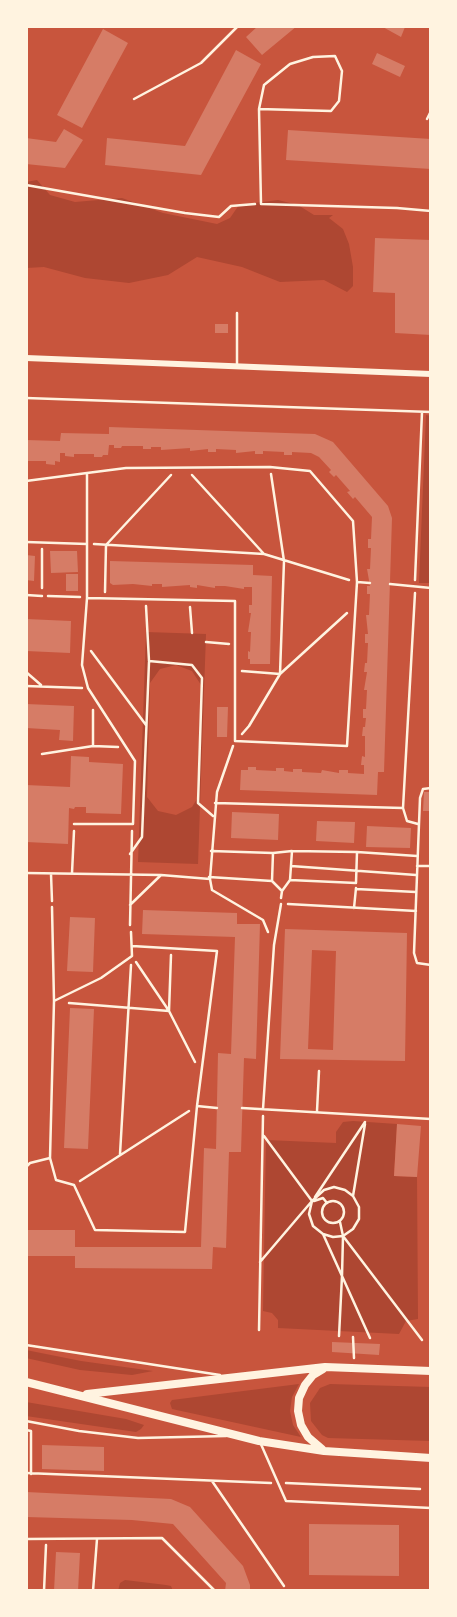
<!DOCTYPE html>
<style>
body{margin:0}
#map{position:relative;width:457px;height:1617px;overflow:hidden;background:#c8553d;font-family:"Roboto Serif",serif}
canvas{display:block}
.frame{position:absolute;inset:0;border:28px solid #fff3e0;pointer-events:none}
</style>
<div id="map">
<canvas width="457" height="1617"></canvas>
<div class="frame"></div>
</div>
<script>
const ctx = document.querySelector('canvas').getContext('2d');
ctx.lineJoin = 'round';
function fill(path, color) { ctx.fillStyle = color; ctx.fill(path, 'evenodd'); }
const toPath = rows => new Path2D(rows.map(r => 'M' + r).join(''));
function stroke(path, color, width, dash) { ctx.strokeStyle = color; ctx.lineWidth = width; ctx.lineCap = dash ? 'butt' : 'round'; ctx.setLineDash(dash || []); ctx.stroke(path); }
fill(toPath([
 [37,180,50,195,75,202,122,198,163,213,217,224,230,218,239,205,278,200,298,205,314,215,333,215,329,218,343,229,349,244,353,267,353,286,347,292,324,280,280,282,242,267,197,257,168,275,129,283,85,278,44,267,26,268,26,182],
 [426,415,431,416,431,583,419,583],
 [146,632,206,634,198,864,138,862],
 [176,665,192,671,201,685,197,799,192,807,176,815,158,811,147,797,150,683,160,669],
 [353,1121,397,1124,394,1176,417,1177,418,1319,406,1321,399,1334,278,1328,278,1320,272,1313,263,1311,266,1140,336,1143,336,1132,343,1122],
 [26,1350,81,1361,153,1371,132,1375,80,1370,26,1358],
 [299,1384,292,1397,290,1411,293,1425,301,1437,172,1409,170,1403,172,1400],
 [330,1384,431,1387,431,1441,328,1438,322,1435,311,1421,310,1403,320,1388],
 [26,1402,126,1419,144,1425,141,1429,136,1432,26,1416],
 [125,1580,166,1585,171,1586,173,1591,118,1591,120,1583]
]), '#ae4732');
fill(toPath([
 [258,26,297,26,262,55,246,37],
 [381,26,404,26,405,27,401,37],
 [103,29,128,43,82,128,57,115],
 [236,50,261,64,201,175,105,165,107,138,185,146],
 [377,53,405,66,400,77,372,64],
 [64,129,83,140,65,168,26,164,26,138,56,142],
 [288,130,431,139,431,169,286,160],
 [375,238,431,240,431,335,395,333,395,293,373,292],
 [215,324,228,324,228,333,215,333],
 [109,427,315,434,333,442,388,506,392,518,384,772,378,772,377,795,240,790,241,770,248,770,248,767,256,767,256,770,276,771,276,768,284,768,284,771,293,772,293,769,302,769,302,772,321,773,322,770,339,773,339,770,348,770,348,773,364,774,364,765,361,765,362,756,365,757,365,736,362,736,363,727,365,727,366,718,363,718,363,709,366,709,367,690,364,690,367,672,364,672,365,663,367,663,368,643,365,643,365,634,368,634,366,615,369,615,370,594,367,594,367,586,370,586,367,569,370,569,371,548,368,548,368,539,371,539,372,517,355,497,353,499,347,492,350,491,336,475,334,477,329,472,331,470,319,457,311,453,292,452,292,455,284,455,284,452,263,451,263,454,255,454,255,451,236,453,236,450,216,449,216,452,208,452,208,449,190,451,190,448,161,450,161,447,151,447,151,449,143,449,143,446,122,446,121,448,114,448,114,445,109,445,108,455,103,455,102,457,94,457,94,454,74,454,74,457,65,456,65,453,60,453,60,462,55,461,55,465,46,464,46,461,26,461,26,440,60,441,61,433,109,434],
 [50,551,77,551,78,572,51,573],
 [26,555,35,556,34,581,26,580],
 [110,561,253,565,253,575,272,576,270,664,250,664,250,659,248,659,248,651,250,652,251,632,248,632,251,613,249,613,249,605,252,605,252,587,244,587,244,589,225,586,215,586,215,588,197,585,197,588,190,587,190,585,162,587,162,584,152,584,152,586,133,584,113,585,110,583],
 [66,574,78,574,78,591,66,591],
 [26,619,71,621,70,653,26,651],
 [26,704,74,706,73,741,59,740,60,730,26,728],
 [217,707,228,707,227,737,217,737],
 [71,756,89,757,89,762,123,764,121,814,86,813,86,807,75,807,74,809,69,808,68,844,26,842,26,785,70,787],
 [424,792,431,792,431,811,423,811],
 [232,812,279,814,278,840,231,838],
 [317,821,355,822,354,843,316,841],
 [367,826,411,828,410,848,366,847],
 [143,910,237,913,237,924,260,924,256,1059,244,1058,241,1152,229,1152,226,1248,213,1247,212,1269,75,1268,75,1256,26,1256,26,1230,75,1230,75,1247,201,1247,204,1148,216,1149,218,1053,231,1054,235,937,142,934],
 [70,917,95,918,93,972,67,971],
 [285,929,407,933,405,1061,280,1059],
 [312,950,336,951,333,1050,308,1049],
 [70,1008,94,1009,88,1149,64,1148],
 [397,1124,421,1126,417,1177,394,1176],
 [332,1342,380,1344,379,1355,332,1352],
 [42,1445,104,1447,104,1471,42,1469],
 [26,1492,171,1499,190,1507,243,1566,250,1585,250,1591,225,1591,226,1583,173,1524,132,1520,26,1517],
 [309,1524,399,1525,399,1576,309,1575],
 [56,1552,80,1553,78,1591,54,1591]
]), '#d67c66');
stroke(toPath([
 [26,185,185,213,219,217,231,206,255,204],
 [26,398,431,412],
 [192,475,264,554],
 [94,544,264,554,349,580],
 [415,580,422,412],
 [42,588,42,549],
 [105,592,106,545,171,475],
 [415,593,403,808,407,821,418,824],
 [48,596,80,597],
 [146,606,149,661,192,665,202,678,198,803,213,816],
 [190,607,192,633],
 [206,642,229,644],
 [91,651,146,725],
 [242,671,280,674,284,561,271,474],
 [26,672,41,685],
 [26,686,82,688],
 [242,734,249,726,280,674,347,613],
 [93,746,93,710],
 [233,746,217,792,210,879,212,890,263,920,268,932],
 [42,754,93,746,118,747],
 [431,788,423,789,420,798,414,953,417,963,431,965],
 [215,803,403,808],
 [211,851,273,853,292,851,357,852,417,856],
 [130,854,142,837,149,662],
 [291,866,416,875],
 [417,866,431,866],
 [26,873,161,875,210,879],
 [72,873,74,831],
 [51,874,52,901],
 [209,877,272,881,282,891,281,898],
 [290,880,356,883],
 [272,881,273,853],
 [356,883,357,852],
 [356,889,416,892],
 [282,891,290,880,292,851],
 [288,904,416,911],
 [130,905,161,875],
 [354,908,356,888],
 [130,925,132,831],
 [136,962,169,1011,195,1062],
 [69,1003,169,1011,171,955],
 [120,1154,131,965],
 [80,1181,189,1111],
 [353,1196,365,1124],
 [315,1197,365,1122],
 '322 1212a11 11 0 1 1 22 0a11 11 0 1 1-22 0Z',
 [314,1201,323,1198,327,1203],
 [340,1222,343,1236],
 [323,1234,333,1237,343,1236,353,1229,359,1219,359,1207,353,1196,345,1190,334,1187,324,1190,312,1201,309,1214,313,1226,323,1234,342,1276,343,1236,422,1340],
 [260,1262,312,1201,264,1136],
 [259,1330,263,1116],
 [339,1336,342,1276,370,1338],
 [353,1337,354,1358],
 [26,1430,31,1431,31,1474],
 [26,1473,271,1483],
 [212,1481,284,1586],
 [286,1483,420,1489],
 [44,1591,46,1545]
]), '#fff3e0', 2.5);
stroke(toPath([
 [134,99,201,63,238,26],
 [259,109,331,111,339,101,342,71,335,56,313,57,290,64,264,85,259,109,261,204,397,208,431,211],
 [427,119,431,111],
 [237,313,237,365],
 [87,473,126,468,270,467,310,471,353,521,357,582,347,746,235,741,235,601,87,598],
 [26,481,87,473,87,598,82,665,88,688,135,761,133,824,74,824],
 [26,542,87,544],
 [357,582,370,583],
 [390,584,431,588],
 [26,595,42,596],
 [54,1001,101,978,132,956,131,932],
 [197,1106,217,1108],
 [242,1108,431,1119],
 [263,1109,274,945,281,904],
 [317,1111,319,1071],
 [50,1158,54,1001,52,907],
 [26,1167,30,1163,50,1158,56,1180,74,1185,95,1230,185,1232,197,1106,217,951,132,946],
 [26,1345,220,1375],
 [26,1421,79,1431,138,1438,226,1436],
 [260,1442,286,1501,431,1508],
 [26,1539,162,1538,215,1591],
 [93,1591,97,1539],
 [286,1591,380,1591]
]), '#fff3e0', 2.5);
stroke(toPath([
 [26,358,431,374]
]), '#fff3e0', 6);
stroke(toPath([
 [26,1382,259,1441,324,1451,431,1458],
 [87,1394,325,1367,431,1371],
 [322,1449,308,1437,301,1425,298,1411,299,1398,305,1385,313,1375,323,1369]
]), '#fff3e0', 8);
</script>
